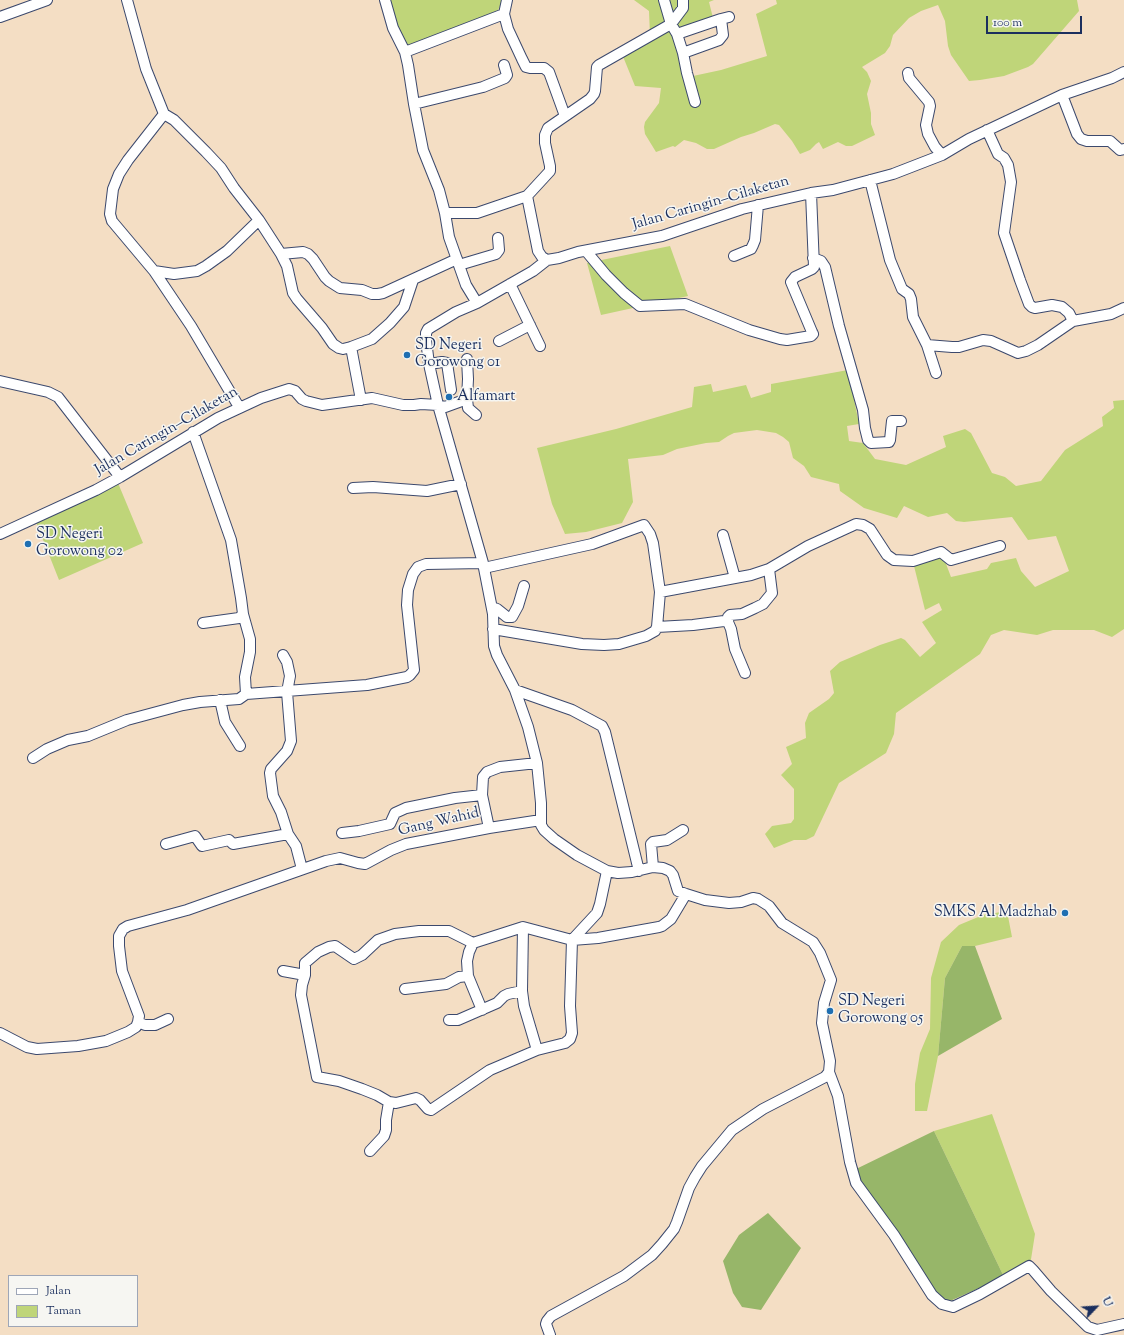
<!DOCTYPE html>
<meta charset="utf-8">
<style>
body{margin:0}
#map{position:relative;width:1124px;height:1335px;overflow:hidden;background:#f4dec4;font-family:"Sorts Mill Goudy",serif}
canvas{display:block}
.legend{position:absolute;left:8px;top:1275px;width:130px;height:52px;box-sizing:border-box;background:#f6f6f2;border:1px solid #9ea6b7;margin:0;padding:5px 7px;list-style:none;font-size:12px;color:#1b2f5e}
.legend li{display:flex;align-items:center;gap:8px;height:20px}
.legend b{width:20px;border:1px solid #9ea6b7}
.north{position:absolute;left:1076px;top:1287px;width:40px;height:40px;-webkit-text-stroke:3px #f6f6f2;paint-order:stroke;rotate:65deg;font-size:11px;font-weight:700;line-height:16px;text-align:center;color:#1b2f5e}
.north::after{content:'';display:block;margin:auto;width:14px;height:18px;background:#1b2f5e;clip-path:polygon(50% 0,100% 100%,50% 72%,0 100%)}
.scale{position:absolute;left:986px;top:16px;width:96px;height:18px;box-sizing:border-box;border:2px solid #1b2f5e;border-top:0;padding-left:5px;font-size:12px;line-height:14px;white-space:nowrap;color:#1b2f5e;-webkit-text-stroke:3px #f6f6f2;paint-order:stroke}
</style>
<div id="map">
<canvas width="1124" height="1335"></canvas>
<ul class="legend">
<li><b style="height:5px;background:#fff"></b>Jalan</li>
<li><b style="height:11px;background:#bfd579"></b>Taman</li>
</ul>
<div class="north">U</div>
<div class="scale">100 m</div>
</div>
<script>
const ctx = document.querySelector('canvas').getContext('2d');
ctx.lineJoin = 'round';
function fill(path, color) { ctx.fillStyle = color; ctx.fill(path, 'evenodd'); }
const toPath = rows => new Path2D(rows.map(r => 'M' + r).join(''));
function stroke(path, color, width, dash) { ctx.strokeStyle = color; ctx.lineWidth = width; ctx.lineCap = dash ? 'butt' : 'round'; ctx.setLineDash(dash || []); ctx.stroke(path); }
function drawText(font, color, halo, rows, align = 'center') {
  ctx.font = font + ' "Sorts Mill Goudy",serif'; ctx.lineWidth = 3; ctx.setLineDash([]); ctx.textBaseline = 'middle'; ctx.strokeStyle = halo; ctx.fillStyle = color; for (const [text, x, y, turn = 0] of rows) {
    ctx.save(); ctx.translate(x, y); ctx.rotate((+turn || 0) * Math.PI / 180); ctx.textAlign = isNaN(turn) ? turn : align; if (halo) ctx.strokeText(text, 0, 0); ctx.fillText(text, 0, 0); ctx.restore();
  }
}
fill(toPath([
 [384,0,503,0,498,10,475,23,404,50],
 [634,0,714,0,709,2,714,22,678,32,693,76,721,70,767,56,756,14,777,4,776,0,1077,0,1079,11,1033,64,1028,67,1004,76,980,80,969,81,951,55,948,46,945,21,938,5,921,11,909,18,893,35,890,46,885,53,862,67,867,72,871,81,867,94,871,113,871,124,875,135,852,146,846,146,838,142,823,149,819,142,816,144,810,150,800,154,792,141,779,125,775,124,754,133,741,137,714,149,707,149,696,143,684,140,675,147,673,146,656,152,645,134,644,127,645,122,659,103,661,88,635,86,622,54,650,36,649,11],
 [670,246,688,296,601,315,587,263],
 [848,370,859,424,847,426,849,441,863,443,875,459,906,465,946,447,943,436,965,429,971,433,992,473,1005,477,1016,486,1041,481,1065,450,1103,426,1102,417,1114,408,1113,401,1124,400,1124,629,1112,637,1094,630,1053,630,1037,635,1004,630,991,635,980,654,896,713,894,734,886,753,839,783,814,836,806,840,794,840,774,848,765,834,772,826,791,823,794,819,794,789,781,775,792,764,786,747,806,738,805,723,809,713,829,699,834,693,830,671,840,662,880,645,901,638,905,640,920,657,936,643,922,622,942,610,939,603,925,610,913,562,943,556,951,577,987,569,991,563,1016,558,1021,571,1035,587,1069,571,1056,536,1028,540,1012,517,964,522,956,521,947,513,928,517,904,506,897,518,864,508,840,491,839,484,811,477,804,466,793,458,789,442,783,437,776,433,757,430,734,433,728,436,719,442,706,443,677,449,663,455,628,459,633,502,622,523,586,532,565,534,552,504,537,448,616,429,692,407,694,387,711,384,713,392,746,385,751,398,771,392,771,384],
 [118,483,143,543,59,580,36,522],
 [1007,911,1012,937,975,946,962,946,945,978,938,1056,927,1111,915,1111,915,1084,920,1053,930,1029,931,978,941,942,959,925,983,915],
 [992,1114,1035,1234,1029,1272,1004,1277,934,1131]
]), '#bfd579');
fill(toPath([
 [962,946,975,946,1002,1019,938,1056,945,978],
 [934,1131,1004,1277,941,1305,852,1171],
 [768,1213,801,1248,761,1310,742,1307,733,1293,723,1261,739,1235]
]), '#97b669');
const minor = toPath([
 [127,0,146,69,164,114],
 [385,0,393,28,405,52,408,65,414,104,423,150,439,190,445,213,449,237,466,285,477,303],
 [507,0,504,14,508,29,522,59,526,67,530,68,544,68,549,72,565,116],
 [664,0,671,24,677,34,683,53,687,73,695,102],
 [0,17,47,0],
 [677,34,721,19],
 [405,52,504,14],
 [683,53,719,40,723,35,721,19,729,17],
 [908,73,909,78,929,102,930,106,926,125,928,134,935,147,942,155],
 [1062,95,1077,134,1081,139,1087,141,1110,141,1120,150,1124,149],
 [414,104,483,87,505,78,507,75,504,65],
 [987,130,998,154,1004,158,1008,165,1011,182,1004,233,1020,280,1029,304,1032,307,1035,308,1052,305,1062,307,1069,313,1073,321],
 [870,180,890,260,902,289,909,294,911,299,913,317,927,345,952,347,959,347,983,340,991,341,1018,353,1026,351,1038,345,1073,321,1111,314,1124,308],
 [527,196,550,171,550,166,545,143,545,135,548,128,590,99,594,94,595,91,597,67,599,65,671,24,683,8,683,0],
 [445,213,477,213,527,196,538,251,542,257,547,260],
 [586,251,606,275,624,293,640,306,685,304,749,330,780,339,787,340,811,336,813,334,812,332,791,282,795,277,812,269,814,267,811,193],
 [281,254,303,252,308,254,313,259,325,277,329,281,340,288,362,290,372,294,378,294,383,293,457,259],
 [734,256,751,249,753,245,755,240,758,205],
 [813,258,821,261,825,267,839,326,863,410,865,428,868,440,871,443,889,442,890,440,892,421,901,421],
 [459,265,496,254,499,250,498,238],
 [154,271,174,274,197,271,206,266,227,251,259,220],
 [510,284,540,346],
 [499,341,530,325],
 [927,345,936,373],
 [351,347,361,400],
 [467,359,468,379,467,399,445,407,438,405,483,563,493,614,494,646,497,655,515,690,528,727,537,763,541,803,541,825,544,830,554,839,577,855,607,871,618,873,632,872,653,867,663,868,670,871,673,875,678,891,686,894,705,900,729,903,741,902,753,898,758,899,769,906,782,923,813,942,820,953,831,980,824,1003,822,1023,830,1061,829,1072,838,1096,850,1162,856,1183,894,1235,932,1295,942,1304,953,1307,980,1294,1029,1266,1033,1270,1051,1291,1088,1327,1097,1330,1124,1324],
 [429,364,442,362,447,363,451,390],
 [0,381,48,392,58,397,120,477],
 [467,399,468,408,476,415],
 [239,407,191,326,154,271,112,221,110,214,113,189,119,174,128,160,164,114,174,120,206,152,221,168,234,188,259,220,281,254,287,266,293,293,297,299,322,328,333,344,339,348,343,349,351,347,372,339,390,323,404,307,413,280],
 [193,432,231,540,241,598,243,614,250,639,250,652,245,677,246,694],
 [353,488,373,487,427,491,461,484],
 [0,534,96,490,120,477,218,418,261,398,289,389,295,391,302,399,306,401,322,405,372,398,403,405,414,405,421,404,438,405,429,364,426,340,426,333,428,329,456,312,477,303,533,271,547,260,559,258,578,252,662,236,742,209,811,193,833,190,893,174,942,155,969,139,1062,95,1112,78,1124,72],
 [723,535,735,578],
 [484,568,592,544,644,525,650,534,653,543,660,592,657,627,655,631,646,636,619,644,604,645,582,644,493,629],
 [660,592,751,575,769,569,808,546,856,524,863,525,870,529,887,555,894,560,913,561,941,552,951,560,1000,546],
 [492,607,497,609,507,617,512,617,518,606,524,586],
 [728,622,728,617,730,615,742,614,755,608,763,604,772,593,769,569],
 [203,623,239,618,243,614],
 [657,627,693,625,724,621,728,622,731,629,735,649,745,673],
 [283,655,287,662,290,676,287,692,291,741,287,751,271,769,270,773,273,796,281,812,288,834,296,846,302,869],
 [515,690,572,710,602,726,605,732,639,871],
 [220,700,225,722,240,746],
 [33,758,47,749,68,740,88,736,127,720,183,705,200,702,239,699,246,694,367,685,407,677,410,675,414,670,407,605,408,590,413,574,418,567,426,564,483,563],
 [489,828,482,795,483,777,487,772,500,767,537,763],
 [342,833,359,831,390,824,395,813,406,808,455,798,482,795],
 [166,844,195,836,202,846,229,840,233,844,288,834],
 [653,867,651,844,653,842,667,840,683,830],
 [523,927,522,991,524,1006,537,1050],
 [473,943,469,952,467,961,468,976,482,1010],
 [283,971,305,975,305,963,318,952,329,947,335,946,354,959,362,955,378,940,395,934,419,931,449,931,473,943,523,927,572,940,598,938,659,927,662,926,671,919,686,894],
 [305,975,302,985,301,995,317,1077,339,1081,362,1089,377,1095,389,1102,396,1103,416,1098,420,1100,428,1109,431,1110,490,1070,537,1050,565,1043,570,1039,572,1033,570,1006,572,940,597,913,600,904,607,871],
 [405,989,446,984,459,977,468,976],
 [449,1020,458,1020,497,1003,504,996,508,994,522,991],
 [138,1022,145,1025,155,1025,168,1019],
 [0,1033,27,1047,37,1049,78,1046,106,1041,128,1032,136,1027,138,1022,139,1016,122,971,119,946,119,936,123,929,128,926,187,910,326,861,340,858,358,863,365,864,391,850,406,844,489,828,541,820],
 [370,1151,384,1136,386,1130,386,1120,389,1102],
 [550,1335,546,1324,547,1321,551,1316,624,1276,652,1255,662,1244,674,1229,677,1222,689,1188,695,1177,702,1166,732,1130,763,1109,825,1077,829,1072]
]);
stroke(minor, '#3c496d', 12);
stroke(minor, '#fff', 10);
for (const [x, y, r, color] of [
 [407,355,4,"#1f6fb2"],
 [449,397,4,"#1f6fb2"],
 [28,544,4,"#1f6fb2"],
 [1065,913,4,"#1f6fb2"],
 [830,1011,4,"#1f6fb2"]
]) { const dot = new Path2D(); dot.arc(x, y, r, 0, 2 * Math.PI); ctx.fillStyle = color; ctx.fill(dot); stroke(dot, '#f6f6f2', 1.5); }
drawText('15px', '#1b2f5e', '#f6f6f2', [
 ["Jalan Caringin–Cilaketan",711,204,-16],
 ["Jalan Caringin–Cilaketan",167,432,-30],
 ["Gang Wahid",439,823,-13]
]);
drawText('15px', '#1b2f5e', '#f6f6f2', [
 ["SD Negeri",415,346],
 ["Gorowong 01",415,363],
 ["Alfamart",457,397],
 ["SD Negeri",36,535],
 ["Gorowong 02",36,552],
 ["SMKS Al Madzhab",1057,913,"right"],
 ["SD Negeri",838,1002],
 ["Gorowong 05",838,1019]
], 'left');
</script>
